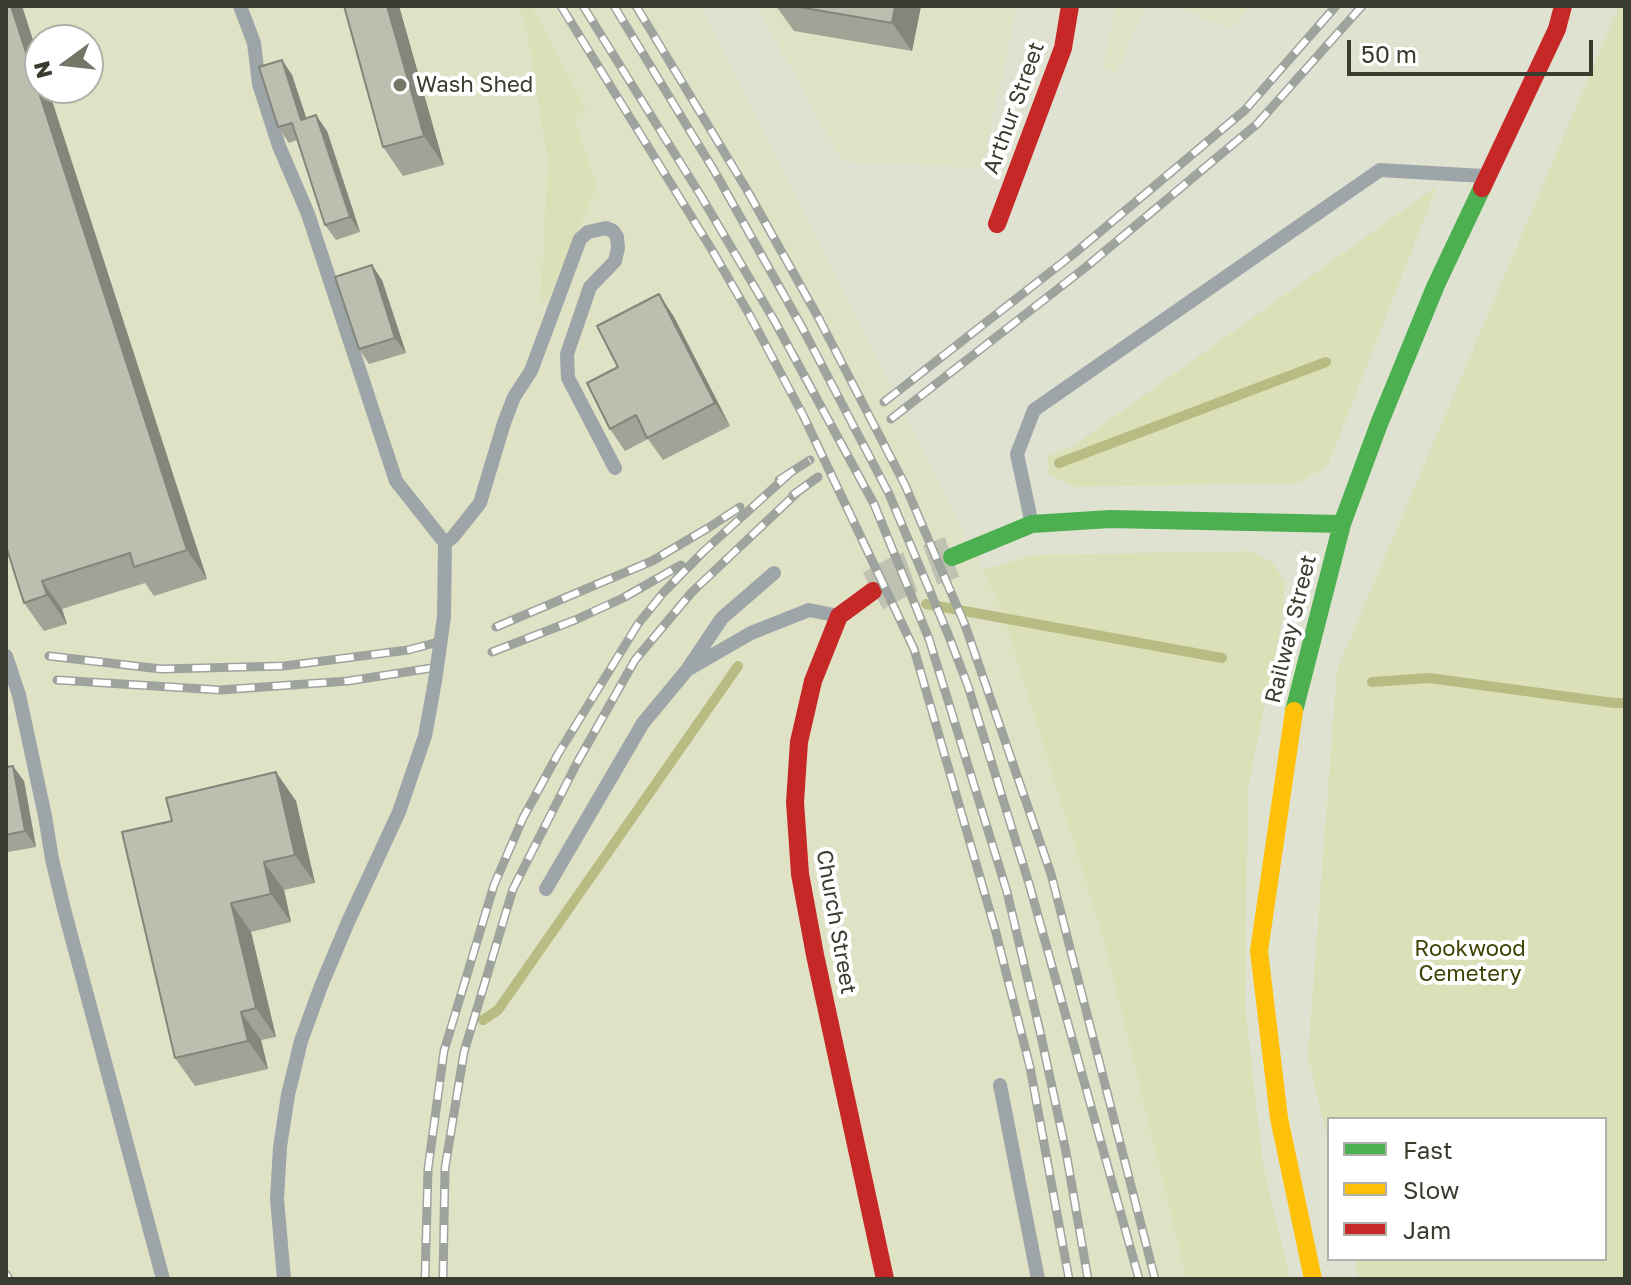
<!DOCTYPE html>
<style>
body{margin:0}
#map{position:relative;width:1631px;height:1285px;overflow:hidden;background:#e0e2d1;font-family:"Golos Text",sans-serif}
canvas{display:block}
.frame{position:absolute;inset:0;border:8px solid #3b3c30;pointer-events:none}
.legend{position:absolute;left:1327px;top:1117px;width:280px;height:144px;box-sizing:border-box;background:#fff;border:2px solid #b1b1ac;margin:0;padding:10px 14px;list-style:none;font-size:24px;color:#3b3c30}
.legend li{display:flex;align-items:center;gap:16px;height:40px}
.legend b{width:40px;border:2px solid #b1b1ac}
.north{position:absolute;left:24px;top:24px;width:80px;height:80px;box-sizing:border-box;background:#fff;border:2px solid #b1b1ac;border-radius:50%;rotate:255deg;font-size:22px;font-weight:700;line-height:32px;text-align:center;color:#3b3c30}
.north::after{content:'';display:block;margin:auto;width:28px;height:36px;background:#757668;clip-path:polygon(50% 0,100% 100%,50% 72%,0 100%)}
.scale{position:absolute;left:1347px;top:40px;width:246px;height:36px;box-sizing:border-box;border:4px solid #3b3c30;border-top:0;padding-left:10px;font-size:24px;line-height:28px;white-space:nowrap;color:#3b3c30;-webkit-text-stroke:6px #fff;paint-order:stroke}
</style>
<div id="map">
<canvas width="1631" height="1285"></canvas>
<div class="frame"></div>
<ul class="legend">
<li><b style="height:10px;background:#4caf50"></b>Fast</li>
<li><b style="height:10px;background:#ffc107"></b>Slow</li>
<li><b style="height:10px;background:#c62828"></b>Jam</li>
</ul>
<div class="north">N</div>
<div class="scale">50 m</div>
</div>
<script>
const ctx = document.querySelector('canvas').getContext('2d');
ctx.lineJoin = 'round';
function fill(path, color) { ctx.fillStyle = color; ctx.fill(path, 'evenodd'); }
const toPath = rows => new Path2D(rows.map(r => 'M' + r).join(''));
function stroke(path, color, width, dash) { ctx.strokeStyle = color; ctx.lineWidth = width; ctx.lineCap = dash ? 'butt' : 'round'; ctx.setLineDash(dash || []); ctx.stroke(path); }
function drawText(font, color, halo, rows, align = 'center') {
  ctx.font = font + ' "Golos Text",sans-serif'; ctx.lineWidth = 8; ctx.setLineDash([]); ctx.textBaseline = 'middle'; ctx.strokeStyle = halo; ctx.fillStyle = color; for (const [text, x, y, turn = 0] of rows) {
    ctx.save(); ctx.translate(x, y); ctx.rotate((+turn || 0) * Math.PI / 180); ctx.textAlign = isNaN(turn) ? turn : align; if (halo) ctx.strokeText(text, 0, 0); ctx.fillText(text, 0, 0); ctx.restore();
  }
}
fill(toPath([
 [6,6,702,6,1001,608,1105,943,1190,1279,6,1279],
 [40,40,88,40,88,88,40,88],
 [757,6,1017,6,982,168,842,161],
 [1116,6,1147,6,1116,72,1103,69],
 [1177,6,1251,6,1230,29]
]), '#dfe2c5');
fill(toPath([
 [518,6,531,6,586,109,573,117,597,186,546,303,541,300,548,161,527,29],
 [1619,6,1625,6,1625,1279,1359,1279,1355,1259,1605,1259,1605,1119,1329,1119,1329,1146,1308,1055,1337,670],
 [1437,186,1328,465,1299,483,1073,487,1047,474,1048,456,1076,444],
 [1251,551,1273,562,1285,583,1283,616,1248,788,1245,1004,1263,1164,1290,1279,1187,1279,1105,943,1001,608,982,570,1033,555]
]), '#dce0b8');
stroke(toPath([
 [1059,463,1326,362],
 [926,604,1222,658],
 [1372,682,1429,678,1614,703,1625,703],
 [483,1020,498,1010,738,666]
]), '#b7bc82', 10);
stroke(toPath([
 [873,591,900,576,952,557]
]), '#bfc1b1', 42, [42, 21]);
stroke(toPath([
 [240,6,254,43,259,84,279,146,308,214,396,481,445,543,444,617],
 [1031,520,1017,454,1034,410,1380,170,1483,176],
 [445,543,453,537,480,503,504,423,514,397,531,371,580,239,588,232,606,228,613,231,617,237,618,248,615,261,590,287,567,354,568,378,615,468],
 [689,667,722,618,774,573],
 [19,695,45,816,52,859,64,909,163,1279],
 [546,889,643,723,687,670,751,633,809,610,834,615],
 [1000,1085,1038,1279],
 [284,1279,277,1199,280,1147,288,1095,301,1041,321,986,348,922,399,812,425,736,435,681]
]), '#9da5a9', 14);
stroke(toPath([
 [952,557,1032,524,1110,519,1342,524],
 [1294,711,1342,524,1379,424,1436,285,1482,188]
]), '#4caf50', 18);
stroke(toPath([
 [1294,711,1259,951,1279,1118,1313,1279]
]), '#ffc107', 18);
stroke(toPath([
 [1482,188,1557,29,1563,6],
 [997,224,1063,48,1070,6],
 [873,591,839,616,813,681,799,742,795,802,800,874,815,955,885,1279]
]), '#c62828', 18);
const rail = toPath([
 [561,6,712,250,749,314,803,415,914,649,995,929,1030,1067,1069,1279],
 [583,6,701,196,774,320,874,504,929,639,1007,892,1041,1036,1066,1152,1088,1279],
 [614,6,715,172,803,329,889,494,948,634,968,686,1030,887,1139,1279],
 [636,6,747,190,817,315,905,485,965,625,1051,874,1155,1279],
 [884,402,1076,252,1245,110,1336,6],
 [891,419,1086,267,1257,124,1362,6],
 [779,480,810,460],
 [793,495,818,477],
 [496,627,652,561,708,528,740,507],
 [492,652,575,620,623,598,681,565],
 [49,656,161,669,284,666,408,650,442,641],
 [57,680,220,690,348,681,438,667],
 [6,1274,9,1279],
 [425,1279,428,1169,444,1051,494,885,523,818,558,754,638,624,663,593,704,551,789,474],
 [443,1279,445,1168,464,1052,513,889,578,761,635,660,692,592,801,489]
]);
stroke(rail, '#9fa39e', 9);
stroke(rail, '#fff', 6, [18]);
stroke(toPath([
 [6,656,19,695],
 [435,681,444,617]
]), '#9da5a9', 14);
fill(toPath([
 [6,6,22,6,40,62,40,88,207,579,154,596,145,583,62,609,67,624,44,631,24,603],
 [344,6,399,6,444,165,403,176,383,147],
 [776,6,921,6,912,51,794,31],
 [282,60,292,75,306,119,327,131,360,232,336,240,325,225,297,140,289,143,278,127],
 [382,280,406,353,369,364,359,349],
 [659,294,674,317,730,426,663,460,648,439,625,451,610,429,618,367],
 [6,767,24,781,36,847,8,852,6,849],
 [296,801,315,883,284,890,291,922,251,932,276,1037,261,1040,268,1069,195,1086,175,1058,172,821]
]), '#a2a397');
fill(toPath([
 [11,6,22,6,40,62,40,88,48,88,207,579,187,550],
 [387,6,399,6,444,165,424,136],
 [895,6,921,6,912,51,892,23],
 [282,60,292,75,312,135,301,120],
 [316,115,327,131,360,232,350,217],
 [372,265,382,280,406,353,395,338],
 [659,294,674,317,730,426,715,403],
 [42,581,62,609,67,624,47,595],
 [13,766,24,781,36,847,25,831],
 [276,772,296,801,315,883,295,855],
 [264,862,284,890,291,922,271,894],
 [231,903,251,932,276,1037,256,1008],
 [241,1012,261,1040,268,1069,248,1041]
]), '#84857b');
const building = toPath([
 [6,6,11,6,187,550,134,567,130,553,42,581,47,595,24,603,6,546,6,6],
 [344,6,387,6,424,136,383,147,344,6],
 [793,6,895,6,892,23,793,6],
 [282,60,301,120,316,115,350,217,325,225,292,123,278,127,259,67,282,60],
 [372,265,395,338,359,349,335,277,372,265],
 [659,294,715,403,647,438,636,415,610,429,587,383,618,367,597,326,659,294],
 [13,766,25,831,6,835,6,767,13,766],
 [276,772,295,855,264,862,271,894,231,903,256,1008,241,1012,248,1041,175,1058,122,832,172,821,166,798,276,772]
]);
fill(building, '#bcbeb0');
stroke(building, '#84857b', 2);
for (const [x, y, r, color] of [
 [400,85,8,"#757668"]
]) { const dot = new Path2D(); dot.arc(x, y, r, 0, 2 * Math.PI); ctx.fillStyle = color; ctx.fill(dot); stroke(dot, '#fff', 3); }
drawText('22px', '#3b3c30', '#fff', [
 ["Wash Shed",416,85]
], 'left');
drawText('22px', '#3b3c30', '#fff', [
 ["Arthur Street",1014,108,-70],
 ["Railway Street",1291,629,-76],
 ["Church Street",836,922,80]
]);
drawText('22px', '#3f4205', '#fff', [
 ["Rookwood",1470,949],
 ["Cemetery",1470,974]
]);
</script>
